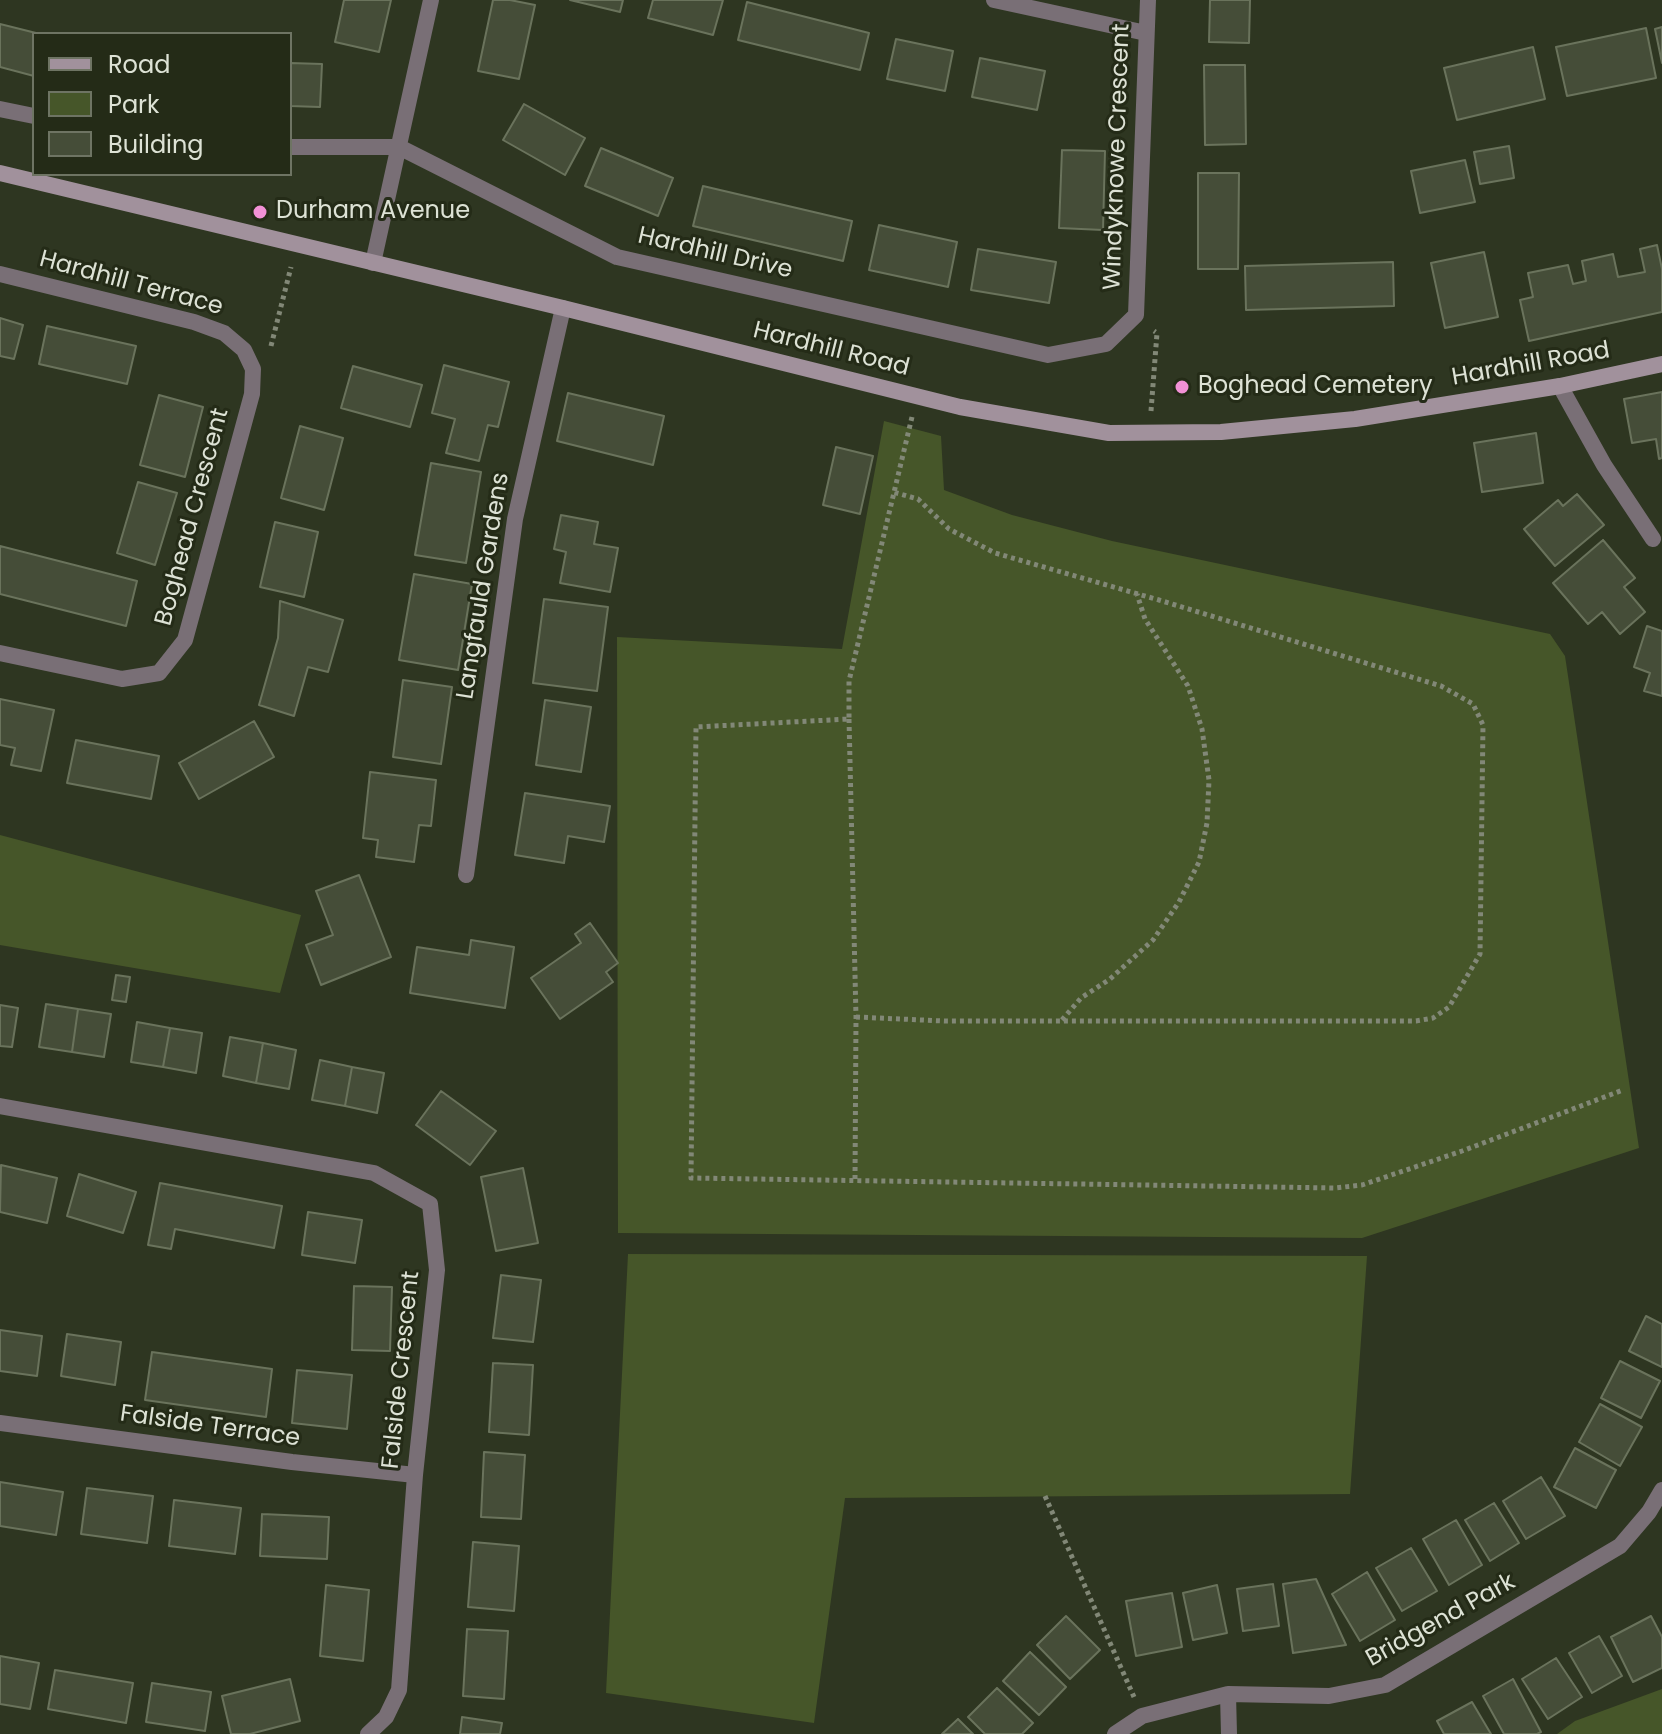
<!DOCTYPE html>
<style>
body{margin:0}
#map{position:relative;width:1662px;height:1734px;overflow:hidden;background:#2e3621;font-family:Poppins,sans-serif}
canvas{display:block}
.legend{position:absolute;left:32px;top:32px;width:260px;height:144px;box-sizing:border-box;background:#242b17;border:2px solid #6e7463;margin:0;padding:10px 14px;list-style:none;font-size:24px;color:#dde2d5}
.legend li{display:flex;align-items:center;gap:16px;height:40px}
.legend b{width:40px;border:2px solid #6e7463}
</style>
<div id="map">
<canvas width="1662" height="1734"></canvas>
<ul class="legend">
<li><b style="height:10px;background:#a1919c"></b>Road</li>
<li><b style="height:22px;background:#465629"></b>Park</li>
<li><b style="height:22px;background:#454d38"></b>Building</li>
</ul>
</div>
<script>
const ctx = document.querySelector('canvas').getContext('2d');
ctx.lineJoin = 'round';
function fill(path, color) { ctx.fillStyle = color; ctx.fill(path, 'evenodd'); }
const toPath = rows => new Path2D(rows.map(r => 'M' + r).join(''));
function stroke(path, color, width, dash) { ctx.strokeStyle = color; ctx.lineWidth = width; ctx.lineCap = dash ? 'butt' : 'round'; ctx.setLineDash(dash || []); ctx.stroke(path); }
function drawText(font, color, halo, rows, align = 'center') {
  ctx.font = font + ' Poppins,sans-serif'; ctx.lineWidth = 6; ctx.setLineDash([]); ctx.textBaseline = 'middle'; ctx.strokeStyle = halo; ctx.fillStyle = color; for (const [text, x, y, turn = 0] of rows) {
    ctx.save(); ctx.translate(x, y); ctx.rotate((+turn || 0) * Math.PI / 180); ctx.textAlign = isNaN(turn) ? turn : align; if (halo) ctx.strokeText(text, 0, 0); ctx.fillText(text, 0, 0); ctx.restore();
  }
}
fill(toPath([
 [884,421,941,436,944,490,1012,515,1112,541,1550,634,1565,656,1639,1148,1362,1238,618,1233,617,637,842,649],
 [0,835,301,915,280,993,0,945],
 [628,1254,1367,1256,1350,1494,845,1498,814,1723,606,1693],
 [1662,1689,1662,1734,1557,1734,1575,1721]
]), '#465629');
const building = toPath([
 [344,0,391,0,379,52,335,42,344,0],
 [493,0,510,0,535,5,519,79,478,71,493,0],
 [570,0,623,0,620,12,570,0],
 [653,0,723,0,713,35,648,18,653,0],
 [1210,0,1250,0,1249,43,1209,42,1210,0],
 [747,2,869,33,860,70,738,40,747,2],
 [0,24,40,34,34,34,34,76,0,67,0,24],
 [1662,27,1662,63,1655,29,1662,27],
 [1646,28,1656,78,1567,96,1556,47,1646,28],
 [896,39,953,51,945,91,887,79,896,39],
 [1533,47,1545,99,1457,120,1444,68,1533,47],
 [980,58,1045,71,1037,110,972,97,980,58],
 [290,63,322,64,320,107,290,106,290,63],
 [1204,65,1245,65,1246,144,1205,145,1204,65],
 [524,104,585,138,565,175,503,140,524,104],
 [1509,146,1514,178,1480,184,1474,152,1509,146],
 [601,148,673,178,658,216,585,186,601,148],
 [1062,150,1105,151,1103,230,1059,228,1062,150],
 [1465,160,1475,202,1420,213,1411,171,1465,160],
 [1198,173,1239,173,1238,269,1198,269,1198,173],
 [703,186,852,221,843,261,693,226,703,186],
 [879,225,957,242,948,287,869,270,879,225],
 [1657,245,1662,269,1662,312,1529,341,1520,300,1533,297,1528,273,1568,265,1573,284,1586,281,1582,261,1613,254,1618,277,1645,272,1640,249,1657,245],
 [978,249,1056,262,1049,303,971,290,978,249],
 [1484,252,1498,317,1445,328,1431,263,1484,252],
 [1393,262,1394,306,1246,310,1245,266,1393,262],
 [0,318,23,325,14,359,0,356,0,318],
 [47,326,136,346,127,384,39,364,47,326],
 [444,365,509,382,498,427,488,425,479,461,446,453,455,419,432,413,444,365],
 [353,366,422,385,410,427,341,408,353,366],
 [1662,392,1662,458,1659,459,1656,439,1632,443,1624,399,1662,392],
 [568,393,664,416,653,465,557,441,568,393],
 [159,395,203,407,185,477,140,465,159,395],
 [300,426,343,438,324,510,281,498,300,426],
 [1536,433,1543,483,1482,492,1474,443,1536,433],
 [836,447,873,456,860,514,823,505,836,447],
 [431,463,481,472,466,563,415,555,431,463],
 [138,482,177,493,155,565,117,553,138,482],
 [1577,494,1604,525,1555,566,1524,529,1558,500,1563,506,1577,494],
 [561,515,598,522,594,544,618,548,610,592,560,583,566,552,554,549,561,515],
 [275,522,318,532,304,597,260,587,275,522],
 [1603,540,1635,578,1624,587,1645,612,1620,634,1602,612,1588,624,1553,583,1603,540],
 [0,546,137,581,126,626,0,594,0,546],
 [414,574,472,584,458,670,399,660,414,574],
 [544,599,608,607,597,691,533,683,544,599],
 [280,601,343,620,328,672,308,667,294,716,259,705,278,638,280,601],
 [1647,626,1662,631,1662,696,1644,691,1650,673,1634,667,1647,626],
 [403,680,452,687,441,764,393,757,403,680],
 [0,699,54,710,41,771,11,765,15,748,0,745,0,699],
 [545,700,591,707,581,772,536,765,545,700],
 [254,721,274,757,199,799,179,763,254,721],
 [76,740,159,756,151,799,67,783,76,740],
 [370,772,436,780,431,826,419,825,414,862,376,857,378,840,363,838,370,772],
 [525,793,610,806,604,842,568,836,564,863,515,855,525,793],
 [359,875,391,957,321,985,306,945,333,935,316,891,359,875],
 [590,923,618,963,606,972,613,982,560,1019,531,978,581,943,575,934,590,923],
 [471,940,514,947,505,1008,410,993,417,947,469,955,471,940],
 [116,975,130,977,126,1002,112,1000,116,975],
 [46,1004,78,1009,72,1052,39,1047,46,1004],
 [0,1005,18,1008,12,1047,0,1046,0,1005],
 [78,1009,111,1014,104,1057,72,1052,78,1009],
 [137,1022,170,1028,163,1067,131,1062,137,1022],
 [170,1028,202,1033,196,1073,163,1067,170,1028],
 [230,1037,263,1043,256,1083,223,1076,230,1037],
 [263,1043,296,1050,289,1089,256,1083,263,1043],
 [320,1060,352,1067,345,1106,312,1100,320,1060],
 [352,1067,384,1073,377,1113,345,1106,352,1067],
 [441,1091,496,1131,470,1165,416,1125,441,1091],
 [1,1165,57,1178,47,1223,0,1212,1,1165],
 [523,1168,538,1243,496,1251,481,1177,523,1168],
 [79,1174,136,1192,123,1233,67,1216,79,1174],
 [160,1183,282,1206,274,1248,175,1229,171,1249,148,1245,160,1183],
 [308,1212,362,1220,355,1263,302,1255,308,1212],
 [501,1275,541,1280,533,1342,493,1338,501,1275],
 [354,1286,392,1287,390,1351,352,1350,354,1286],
 [1646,1316,1662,1324,1662,1367,1629,1351,1646,1316],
 [0,1330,42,1336,37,1376,0,1371,0,1330],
 [67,1334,121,1342,115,1385,61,1376,67,1334],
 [152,1352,272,1369,266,1417,145,1400,152,1352],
 [1620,1361,1660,1381,1641,1418,1601,1398,1620,1361],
 [493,1363,533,1365,529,1435,489,1432,493,1363],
 [297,1370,352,1375,347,1429,292,1423,297,1370],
 [1600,1404,1642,1427,1620,1466,1579,1442,1600,1404],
 [1575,1448,1616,1470,1596,1508,1554,1487,1575,1448],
 [484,1452,525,1455,521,1519,481,1517,484,1452],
 [1541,1477,1565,1516,1526,1539,1503,1501,1541,1477],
 [0,1482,63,1492,56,1535,0,1526,0,1482],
 [87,1488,153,1496,147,1543,81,1534,87,1488],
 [174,1500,241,1508,235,1554,169,1546,174,1500],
 [1494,1503,1519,1543,1490,1561,1465,1520,1494,1503],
 [262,1514,329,1517,327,1559,260,1556,262,1514],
 [1456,1520,1482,1565,1449,1585,1423,1539,1456,1520],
 [473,1542,519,1546,514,1611,468,1607,473,1542],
 [1411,1548,1437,1591,1402,1611,1376,1568,1411,1548],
 [1367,1572,1395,1620,1360,1641,1332,1594,1367,1572],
 [1316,1579,1346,1645,1293,1653,1283,1584,1316,1579],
 [1273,1584,1279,1626,1243,1631,1237,1589,1273,1584],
 [326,1585,369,1590,363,1661,320,1656,326,1585],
 [1217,1585,1227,1633,1193,1640,1183,1593,1217,1585],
 [1172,1593,1182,1647,1136,1656,1126,1601,1172,1593],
 [1066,1616,1100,1650,1070,1679,1037,1645,1066,1616],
 [1651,1616,1662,1637,1662,1668,1633,1682,1611,1637,1651,1616],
 [467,1629,508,1631,504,1699,463,1696,467,1629],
 [1599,1636,1622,1676,1592,1693,1569,1653,1599,1636],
 [1030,1652,1066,1687,1039,1715,1003,1681,1030,1652],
 [0,1656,39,1663,30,1709,0,1704,0,1656],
 [1556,1658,1582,1697,1548,1719,1522,1679,1556,1658],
 [55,1670,133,1683,126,1723,48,1709,55,1670],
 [290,1679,300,1721,250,1734,231,1734,222,1696,290,1679],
 [1513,1679,1541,1732,1537,1734,1504,1734,1483,1696,1513,1679],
 [152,1683,211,1692,205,1731,146,1722,152,1683],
 [997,1688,1033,1723,1022,1734,985,1734,968,1717,997,1688],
 [1472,1702,1491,1734,1444,1734,1437,1721,1472,1702],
 [462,1717,502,1723,500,1734,460,1734,462,1717],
 [958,1719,973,1734,942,1734,958,1719]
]);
fill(building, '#454d38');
stroke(building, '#6a735c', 2);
stroke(toPath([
 [271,346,291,267],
 [1151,411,1157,333,1154,331],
 [912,417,849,681,849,719,696,727,691,1178,1335,1188,1362,1185,1462,1151,1623,1090],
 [849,719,856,1017,855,1181],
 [856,1017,944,1021,1416,1021,1433,1018,1449,1007,1480,954,1483,725,1473,704,1441,686,1159,600,995,553,949,529,918,499,893,492],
 [1062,1020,1081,998,1110,979,1153,940,1179,902,1199,862,1207,823,1209,780,1202,729,1188,686,1145,619,1137,594],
 [1045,1496,1134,1697]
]), '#828877', 5, [4, 4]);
stroke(toPath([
 [994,0,1146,33],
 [0,109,34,116],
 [290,147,399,147,617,257,1048,355,1106,344,1136,315,1148,0],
 [373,263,431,0],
 [0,274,194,322,224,333,244,350,253,369,252,394,185,640,159,673,122,679,0,653],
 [1560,386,1604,465,1653,539],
 [466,875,515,519,563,308],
 [0,1106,374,1173,430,1204,437,1270,415,1475,399,1690,386,1717,368,1734],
 [0,1423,292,1462,415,1475],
 [1228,1694,1229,1734],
 [1115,1734,1142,1716,1228,1694,1329,1696,1385,1685,1620,1546,1649,1512,1662,1490]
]), '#796f76', 16);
stroke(toPath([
 [0,173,563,308,960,407,1109,433,1221,432,1355,419,1560,386,1662,364]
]), '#a1919c', 16);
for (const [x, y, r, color] of [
 [260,212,8,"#f291d6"],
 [1182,387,8,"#f291d6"]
]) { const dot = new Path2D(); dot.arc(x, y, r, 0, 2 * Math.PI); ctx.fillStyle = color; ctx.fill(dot); stroke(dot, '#242b17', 3); }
drawText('24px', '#dde2d5', '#242b17', [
 ["Windyknowe Crescent",1118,157,-88],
 ["Hardhill Drive",715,254,13],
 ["Hardhill Terrace",131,284,15],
 ["Hardhill Road",831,350,14],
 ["Hardhill Road",1531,365,-10],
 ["Boghead Crescent",193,517,-75],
 ["Langfauld Gardens",484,586,-81],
 ["Falside Crescent",402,1370,-84],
 ["Falside Terrace",210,1427,8],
 ["Bridgend Park",1441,1621,-29]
]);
drawText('24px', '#dde2d5', '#242b17', [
 ["Durham Avenue",276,212],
 ["Boghead Cemetery",1198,387]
], 'left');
</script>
